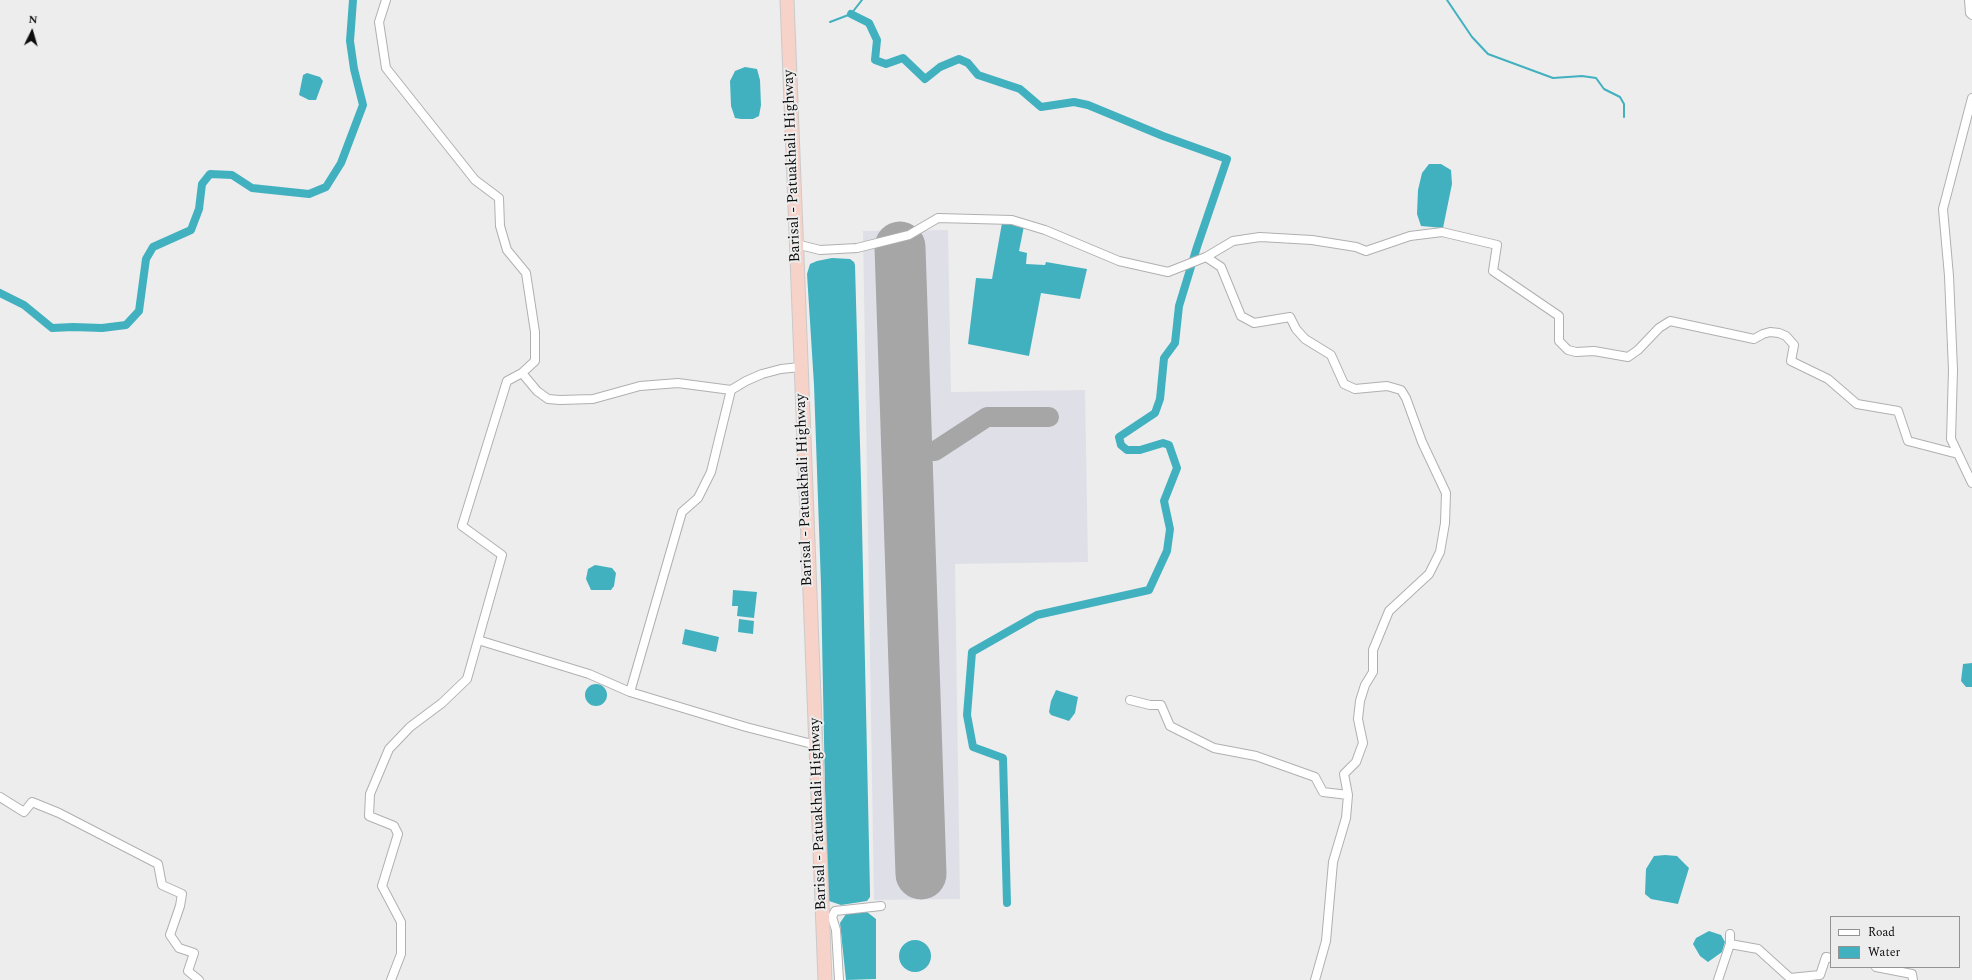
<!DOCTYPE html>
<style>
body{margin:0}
#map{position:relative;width:1972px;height:980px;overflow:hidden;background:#ededee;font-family:Spectral,serif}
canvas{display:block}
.legend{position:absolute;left:1830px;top:916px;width:130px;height:52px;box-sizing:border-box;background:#ededee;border:1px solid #939394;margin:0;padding:5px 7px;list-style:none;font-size:12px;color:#0d0d0d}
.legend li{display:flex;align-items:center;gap:8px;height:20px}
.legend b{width:20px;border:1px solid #939394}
.north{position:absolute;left:12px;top:12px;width:40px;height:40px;-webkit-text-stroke:3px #ededee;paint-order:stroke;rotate:5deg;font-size:11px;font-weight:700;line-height:16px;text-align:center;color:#0d0d0d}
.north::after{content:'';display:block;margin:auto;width:14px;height:18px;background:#0d0d0d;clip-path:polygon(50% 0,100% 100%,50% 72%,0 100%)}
</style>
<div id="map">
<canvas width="1972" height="980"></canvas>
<ul class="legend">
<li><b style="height:5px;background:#fff"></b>Road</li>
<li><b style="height:11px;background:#42b1bf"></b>Water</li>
</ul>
<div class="north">N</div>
</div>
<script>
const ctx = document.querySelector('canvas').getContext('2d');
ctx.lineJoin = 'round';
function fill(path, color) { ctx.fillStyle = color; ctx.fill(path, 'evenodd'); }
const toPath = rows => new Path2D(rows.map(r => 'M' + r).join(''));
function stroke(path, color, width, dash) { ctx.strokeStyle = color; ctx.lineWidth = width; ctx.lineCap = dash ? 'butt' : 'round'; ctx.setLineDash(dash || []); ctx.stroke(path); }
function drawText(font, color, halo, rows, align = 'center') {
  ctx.font = font + ' Spectral,serif'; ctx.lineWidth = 4; ctx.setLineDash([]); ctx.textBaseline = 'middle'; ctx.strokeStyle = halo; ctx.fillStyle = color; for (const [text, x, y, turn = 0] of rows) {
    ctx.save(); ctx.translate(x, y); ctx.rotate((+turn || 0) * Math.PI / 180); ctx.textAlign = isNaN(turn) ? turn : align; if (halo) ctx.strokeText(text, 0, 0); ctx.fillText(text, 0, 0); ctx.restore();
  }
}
fill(toPath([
 [948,230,951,392,1085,390,1088,562,955,564,960,899,874,900,863,231]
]), '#dfdfe8');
fill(toPath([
 [745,67,757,69,760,80,761,105,759,116,753,119,741,119,735,118,731,106,730,81,735,71],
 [307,73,320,77,323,81,316,100,309,100,299,95,303,75],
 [1429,164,1441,164,1451,170,1452,184,1443,228,1421,226,1417,214,1418,190,1422,173],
 [1002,223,1024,226,1019,251,1027,253,1026,264,1045,265,1046,262,1087,269,1080,299,1041,293,1029,356,968,344,976,278,992,279],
 [832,258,850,259,854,262,855,265,861,480,870,892,870,897,867,901,841,905,829,901,827,896,821,585,814,385,807,274,810,264,817,261],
 [595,565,612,568,616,573,614,586,611,590,591,590,586,579,588,569],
 [733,590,757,592,754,618,737,616,738,606,732,606],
 [739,619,754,621,753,634,738,632],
 [685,629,719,637,716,652,682,644],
 [1972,663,1972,687,1966,687,1961,681,1963,664],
 '585 695a11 11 0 1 1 22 0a11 11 0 1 1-22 0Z',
 [1056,690,1078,697,1075,713,1069,721,1051,715,1049,712,1051,701],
 [1665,855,1677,856,1689,868,1678,904,1651,899,1645,894,1646,869,1654,856],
 [867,912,876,919,876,979,846,980,840,923,846,914],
 [1709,931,1721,935,1725,942,1722,952,1708,962,1700,956,1693,944,1696,938],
 '899 956a16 16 0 1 1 32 0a16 16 0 1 1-32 0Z'
]), '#42b1bf');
stroke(toPath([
 [1447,0,1472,37,1488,54,1553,78,1582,76,1596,78,1604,89,1620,97,1624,104,1624,117],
 [830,22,851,14,862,0]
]), '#42b1bf', 2);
stroke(toPath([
 [851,14,869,23,877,40,875,60,886,64,903,58,925,79,940,67,959,59,968,63,978,75,1020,89,1041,107,1074,102,1088,105,1163,136,1227,159,1197,247,1179,306,1175,343,1164,358,1160,399,1155,413,1119,437,1121,445,1127,450,1140,450,1163,443,1169,445,1177,468,1164,501,1170,529,1167,551,1149,590,1037,615,972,652,967,715,973,747,1003,758,1007,903],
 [0,293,24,305,52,328,73,327,102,328,126,325,139,311,146,259,153,247,191,230,199,209,202,184,210,174,232,175,252,188,309,194,326,187,341,163,363,105,354,69,350,41,353,0]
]), '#42b1bf', 8);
stroke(toPath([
 [907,451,935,451,987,417,1049,417]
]), '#a6a6a7', 20);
stroke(toPath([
 [900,247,921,874]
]), '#a6a6a7', 51);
const minor = toPath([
 [386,0,379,22,386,68,475,180,499,198,500,226,507,250,526,273,535,332,535,361,522,373,507,381,462,526,502,555,467,679,442,703,410,727,389,749,370,794,369,816,394,826,398,834,382,886,401,922,401,954,391,980],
 [1969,0,1970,13,1972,15],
 [1972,98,1943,209,1949,276,1953,370,1951,439,1972,483],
 [796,244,820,250,857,248,909,235,938,218,1012,220,1045,230,1119,261,1168,272,1206,257,1233,241,1260,237,1312,240,1356,247,1366,251,1410,236,1442,232,1497,245,1493,271,1559,316,1559,341,1568,350,1576,352,1594,351,1628,357,1638,350,1659,328,1670,321,1754,339,1763,334,1770,332,1779,333,1786,336,1794,345,1791,361,1828,379,1857,404,1898,411,1908,441,1958,454],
 [522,373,537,391,548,399,560,400,593,399,640,386,678,383,731,390],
 [478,640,589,674,630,692,746,727,816,745],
 [630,692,682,512,698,498,711,472,731,390,746,381,762,374,781,369,800,367],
 [1130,700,1150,705,1161,705,1170,726,1214,748,1256,756,1315,777,1323,792,1348,795,1344,774,1356,762,1363,743,1358,719,1360,701,1365,685,1373,672,1373,650,1389,611,1429,574,1440,552,1445,523,1446,493,1422,442,1406,398,1401,390,1387,386,1355,389,1344,384,1331,355,1305,339,1296,329,1290,317,1254,323,1241,316,1221,267,1206,257],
 [0,797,24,812,32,802,59,813,158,864,162,885,182,894,180,906,170,935,179,948,194,953,188,971,199,980],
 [1730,944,1758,949,1790,978,1820,975,1826,957,1831,958],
 [1876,967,1912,974,1913,980],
 [839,980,836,930,832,917,835,911,881,906],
 [1315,980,1326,941,1333,862,1346,818,1348,795],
 [1718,980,1730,944,1730,934]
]);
const trunk = toPath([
 [787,0,825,980]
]);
stroke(minor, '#b0b0b1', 10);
stroke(trunk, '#cacaca', 15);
stroke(minor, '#fff', 8);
stroke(trunk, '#f7d2c8', 13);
drawText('15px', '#0d0d0d', '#ededee', [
 ["Barisal - Patuakhali Highway",793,166,-92],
 ["Barisal - Patuakhali Highway",805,490,-92],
 ["Barisal - Patuakhali Highway",819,814,-92]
]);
</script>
